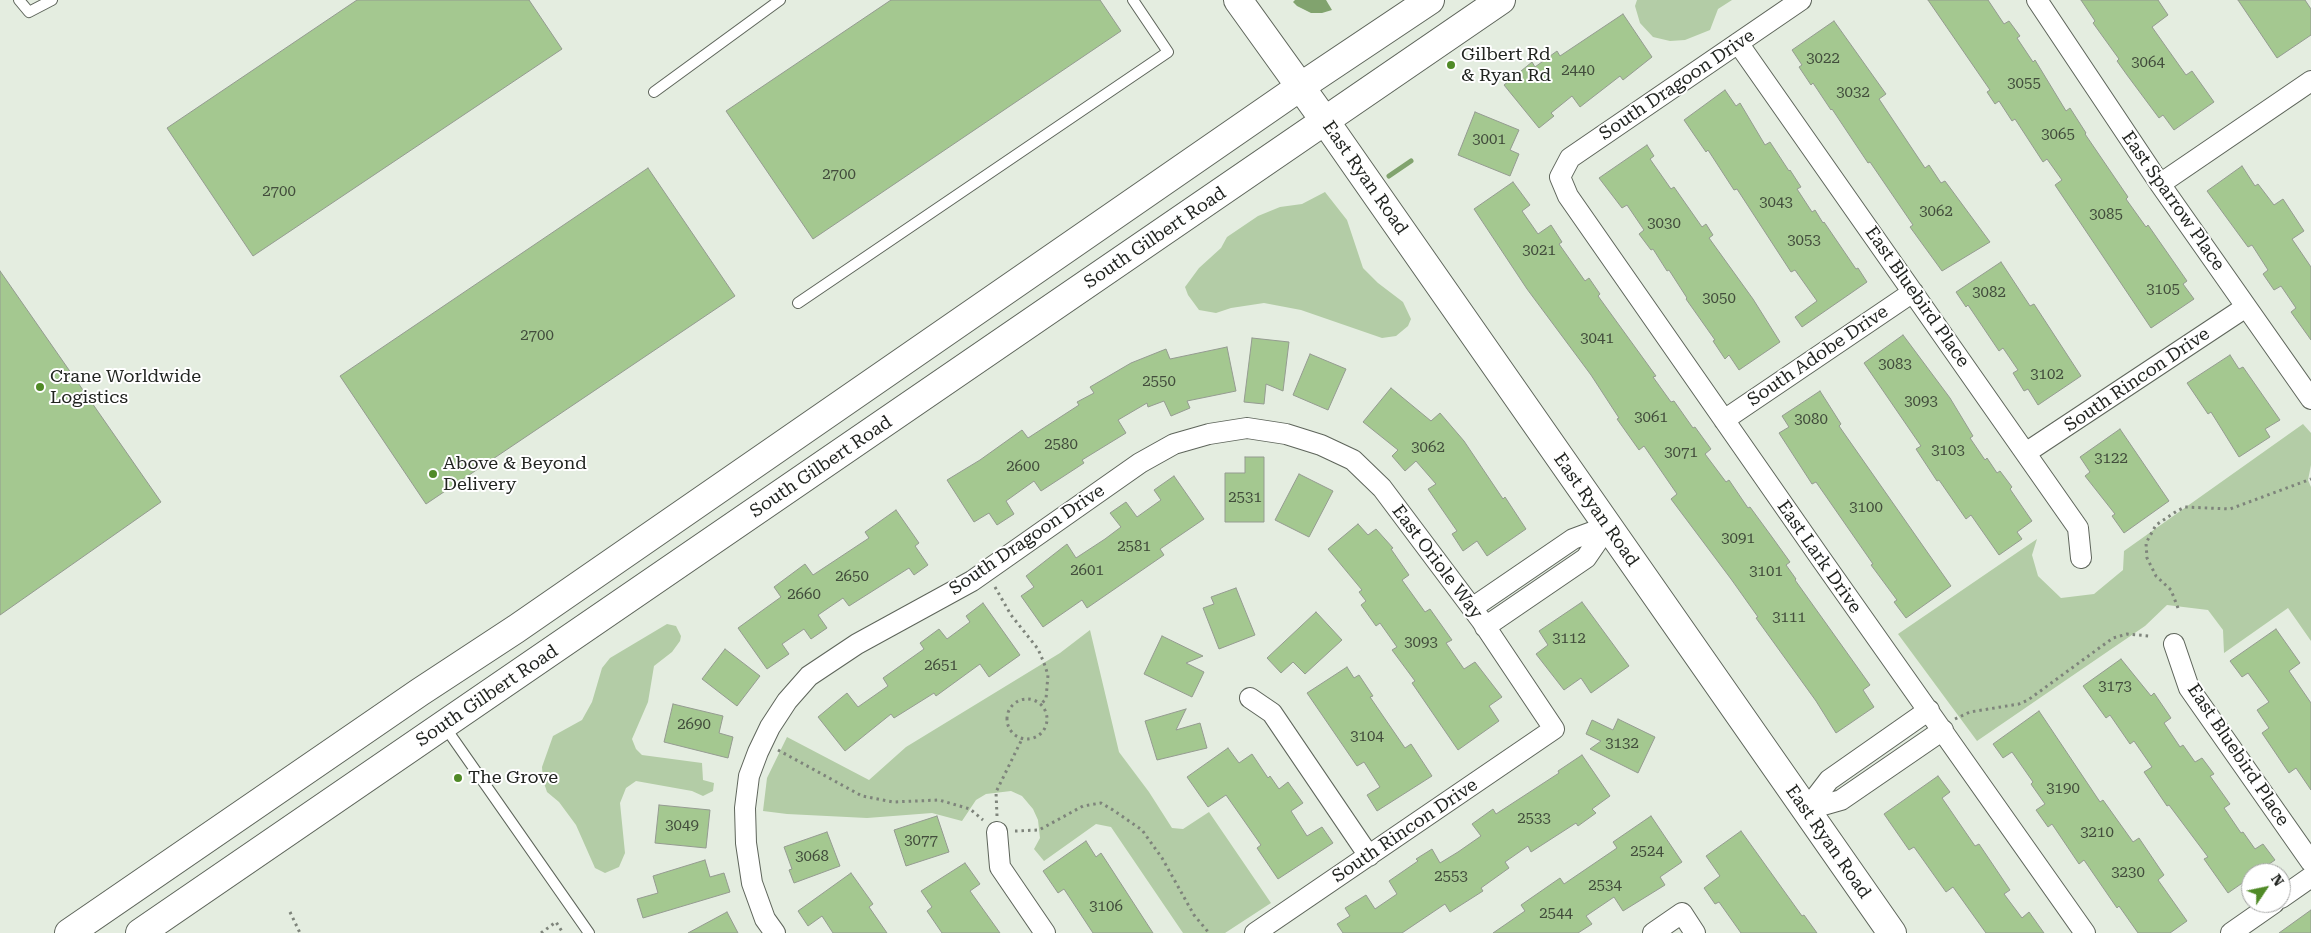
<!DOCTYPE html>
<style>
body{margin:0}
#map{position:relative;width:2311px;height:933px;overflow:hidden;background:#e4ede0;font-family:"Roboto Serif",serif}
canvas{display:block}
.north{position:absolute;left:2241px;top:863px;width:50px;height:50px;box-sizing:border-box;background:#fff;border:1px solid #a6a7a6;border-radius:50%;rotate:56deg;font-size:14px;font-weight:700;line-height:20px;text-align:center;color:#212420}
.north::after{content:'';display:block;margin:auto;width:18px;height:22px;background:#508a27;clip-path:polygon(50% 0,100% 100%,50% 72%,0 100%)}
</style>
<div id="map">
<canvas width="2311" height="933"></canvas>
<div class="north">N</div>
</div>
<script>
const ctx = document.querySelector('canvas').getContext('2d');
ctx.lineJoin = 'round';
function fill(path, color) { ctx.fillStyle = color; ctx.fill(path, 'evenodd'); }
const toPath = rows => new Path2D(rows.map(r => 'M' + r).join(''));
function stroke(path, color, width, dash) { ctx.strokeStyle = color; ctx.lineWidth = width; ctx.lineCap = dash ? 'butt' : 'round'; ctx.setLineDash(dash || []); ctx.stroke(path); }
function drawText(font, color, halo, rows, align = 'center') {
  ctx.font = font + ' "Roboto Serif",serif'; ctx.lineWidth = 4; ctx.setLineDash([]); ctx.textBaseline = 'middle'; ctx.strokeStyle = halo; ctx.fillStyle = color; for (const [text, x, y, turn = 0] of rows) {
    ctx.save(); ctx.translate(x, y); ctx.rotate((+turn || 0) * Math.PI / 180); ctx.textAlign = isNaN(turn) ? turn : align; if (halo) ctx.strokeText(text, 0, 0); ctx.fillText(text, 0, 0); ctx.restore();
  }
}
fill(toPath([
 [1637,0,1732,0,1718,9,1710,30,1685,40,1670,41,1653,37,1640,23,1635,6],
 [1325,192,1347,220,1363,268,1378,283,1403,302,1411,319,1408,326,1396,336,1382,338,1301,310,1264,303,1231,308,1216,313,1199,310,1188,295,1185,287,1199,268,1221,248,1227,237,1258,216,1280,207,1302,204],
 [2303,424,2311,433,2311,465,2308,480,2311,487,2311,641,2288,608,2224,653,2223,630,2208,610,2167,605,2145,626,1977,741,1898,634,2037,539,2032,555,2038,576,2061,598,2094,594,2123,570,2124,551],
 [667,624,676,626,681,636,680,641,672,652,654,666,648,702,632,739,636,749,642,755,702,763,703,780,714,783,713,791,703,796,692,791,636,781,626,788,620,803,625,853,619,867,605,873,595,868,576,825,559,802,547,792,543,780,542,767,553,736,582,720,592,702,602,668,610,658],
 [1090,630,1119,752,1149,792,1172,828,1183,829,1209,812,1271,903,1225,933,1183,933,1111,827,1096,824,1044,861,1034,849,1040,838,1038,820,1033,809,1022,796,1011,791,986,794,976,800,962,821,932,813,867,818,787,814,763,811,767,778,787,737,869,780,906,747,1060,653]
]), '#b3cca6');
fill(toPath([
 [1295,0,1326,0,1332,10,1322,13,1311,13,1297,6,1293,2]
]), '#81a36e');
stroke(toPath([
 [1389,176,1411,161]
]), '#81a36e', 5);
const building = toPath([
 [357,0,529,0,562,49,253,256,167,128,357,0],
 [891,0,1100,0,1121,31,813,239,726,111,891,0],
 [1928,0,1988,0,2004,24,2009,21,2020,36,2017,38,2033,62,2035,60,2066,111,2070,108,2086,133,2085,134,2128,197,2126,199,2146,227,2148,225,2187,281,2183,284,2194,299,2151,328,2055,185,2062,180,2047,159,2043,162,2015,119,2012,121,1999,101,1995,104,1987,92,1990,90,1928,0],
 [2081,0,2158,0,2168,15,2152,27,2186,75,2192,71,2214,102,2174,130,2163,115,2159,118,2127,75,2117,61,2119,59,2093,23,2095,21,2081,0],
 [2238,0,2305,0,2311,9,2311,35,2277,58,2238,0],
 [1623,14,1652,57,1623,80,1620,76,1580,107,1572,96,1551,113,1554,116,1539,128,1504,85,1532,62,1535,67,1557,51,1560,56,1623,14],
 [1834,21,1886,94,1879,99,1925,168,1929,165,1941,183,1945,181,1990,242,1942,271,1910,227,1913,225,1870,162,1868,163,1832,109,1831,110,1813,83,1811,85,1799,67,1802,65,1792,50,1834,21],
 [1725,90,1736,106,1740,103,1765,145,1770,142,1789,171,1790,170,1801,187,1797,189,1812,212,1815,210,1823,223,1824,222,1856,269,1858,268,1867,282,1802,327,1795,317,1817,301,1795,270,1791,272,1737,189,1734,190,1708,150,1706,152,1684,120,1725,90],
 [1475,112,1519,130,1510,150,1519,154,1510,176,1458,155,1475,112],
 [1647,145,1654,156,1650,159,1671,189,1674,187,1702,227,1706,224,1713,235,1709,238,1753,299,1780,342,1739,370,1729,355,1725,359,1713,341,1715,340,1686,299,1687,298,1669,270,1667,271,1653,249,1651,250,1639,234,1644,230,1627,205,1622,208,1599,178,1647,145],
 [2242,166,2255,186,2258,184,2274,205,2283,199,2304,231,2292,239,2311,267,2311,340,2291,312,2296,308,2281,286,2274,290,2263,274,2268,270,2252,245,2248,247,2207,191,2242,166],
 [648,168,735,296,426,504,340,376,648,168],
 [1513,182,1530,205,1522,211,1538,234,1551,225,1562,242,1559,244,1585,281,1589,278,1600,294,1598,296,1656,376,1653,377,1671,402,1674,401,1693,428,1695,427,1711,449,1705,454,1726,482,1729,480,1748,508,1750,507,1772,537,1790,562,1786,565,1796,579,1795,580,1870,685,1863,690,1874,707,1836,733,1816,701,1756,618,1758,617,1731,579,1671,499,1677,494,1644,446,1639,450,1617,419,1619,418,1591,375,1527,289,1474,209,1513,182],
 [2001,262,2030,306,2034,304,2081,376,2038,405,2028,389,2024,391,2013,373,2018,370,2003,348,1999,351,1968,305,1966,307,1956,292,2001,262],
 [0,271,161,502,0,615,0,271],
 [1903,335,1950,398,1973,436,1970,438,1985,460,1987,458,1997,473,2000,471,2012,487,2010,489,2032,521,2017,532,2022,539,1999,555,1971,515,1966,519,1939,480,1937,481,1916,449,1921,446,1864,363,1903,335],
 [1252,338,1289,342,1283,391,1266,384,1264,404,1244,402,1252,338],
 [1227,347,1236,391,1187,401,1190,408,1171,416,1164,401,1148,407,1147,403,1118,420,1126,433,1082,460,1084,463,1041,491,1034,481,1006,501,1014,514,997,525,989,513,974,522,947,480,980,460,1022,430,1028,438,1079,405,1077,402,1094,393,1090,387,1131,363,1166,349,1170,359,1227,347],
 [1310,354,1346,369,1328,410,1293,395,1310,354],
 [2230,355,2239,369,2243,367,2280,420,2265,429,2270,437,2239,457,2211,412,2208,414,2187,383,2230,355],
 [1391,388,1431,421,1440,413,1464,441,1503,499,1505,497,1526,529,1487,556,1477,541,1463,551,1452,534,1457,531,1428,489,1436,484,1416,461,1405,471,1392,456,1398,450,1363,422,1391,388],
 [1820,391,1841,424,1839,426,1951,586,1906,618,1894,602,1897,600,1871,565,1873,564,1816,482,1812,484,1779,433,1789,427,1782,416,1820,391],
 [2120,429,2169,501,2124,533,2112,516,2115,514,2085,476,2090,472,2080,457,2120,429],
 [1245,457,1264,457,1264,522,1225,522,1225,473,1245,473,1245,457],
 [1299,474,1333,491,1309,537,1275,520,1299,474],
 [1174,476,1204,519,1160,549,1164,555,1087,608,1082,600,1043,627,1021,596,1034,587,1026,576,1067,544,1076,558,1105,539,1121,527,1110,513,1126,502,1137,517,1161,500,1154,490,1174,476],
 [896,510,919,543,915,546,928,565,914,575,909,568,849,606,843,598,818,615,827,628,811,639,804,629,782,644,789,654,767,669,738,628,781,597,774,587,805,564,813,575,869,538,865,532,896,510],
 [1358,524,1368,535,1376,529,1393,548,1391,549,1409,575,1402,580,1425,612,1430,609,1452,640,1446,643,1464,669,1475,662,1502,697,1489,706,1499,721,1458,750,1412,683,1415,681,1392,650,1397,647,1380,623,1376,626,1361,605,1366,601,1359,592,1362,590,1328,549,1358,524],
 [1236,588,1255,635,1219,649,1203,608,1214,604,1211,597,1236,588],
 [1582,602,1629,666,1591,693,1581,678,1564,690,1536,654,1548,645,1539,631,1582,602],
 [983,603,1020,655,989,677,980,664,936,696,934,693,894,718,891,714,845,751,818,717,847,693,858,707,888,686,883,678,924,649,920,643,939,629,947,639,970,622,966,616,983,603],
 [1316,612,1342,640,1305,674,1293,662,1281,673,1267,658,1316,612],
 [2276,629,2300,663,2289,671,2311,703,2311,790,2296,768,2289,773,2262,733,2269,728,2257,710,2269,702,2248,673,2242,677,2230,661,2276,629],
 [1162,636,1203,656,1186,663,1204,672,1192,697,1144,674,1162,636],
 [725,649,760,676,737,706,702,679,725,649],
 [2121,659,2151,696,2154,693,2171,718,2164,723,2180,747,2183,745,2195,762,2202,758,2214,774,2210,776,2230,804,2224,808,2241,833,2243,832,2255,849,2263,844,2275,860,2256,873,2251,873,2251,877,2228,893,2204,859,2208,857,2169,805,2167,806,2144,772,2152,767,2134,741,2130,744,2110,715,2106,718,2083,686,2121,659],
 [1347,667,1354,678,1359,675,1373,696,1370,697,1405,748,1411,744,1432,776,1377,811,1367,795,1380,787,1364,762,1357,766,1307,693,1347,667],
 [673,704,723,716,719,733,733,737,728,758,664,742,673,704],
 [1186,709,1176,730,1200,723,1207,748,1157,760,1145,721,1186,709],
 [2039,711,2100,802,2103,800,2133,842,2139,838,2164,875,2158,880,2187,921,2170,933,2138,933,2119,906,2117,908,2084,860,2079,864,2052,824,2048,827,2036,810,2045,804,2031,784,2033,782,2012,752,2003,758,1993,744,2039,711],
 [1618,719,1655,737,1638,773,1590,749,1601,741,1586,734,1592,720,1613,730,1618,719],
 [1228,748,1239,763,1252,754,1268,778,1270,776,1279,789,1288,782,1303,803,1291,811,1307,836,1322,827,1333,843,1278,879,1257,848,1261,845,1226,795,1208,807,1187,777,1228,748],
 [1582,755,1610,796,1592,809,1596,813,1578,826,1576,823,1531,852,1528,846,1505,862,1509,868,1481,888,1483,891,1450,912,1445,904,1402,933,1343,933,1337,924,1350,916,1345,908,1366,895,1375,909,1397,894,1389,881,1418,861,1416,859,1432,849,1440,863,1458,852,1481,836,1472,824,1493,809,1496,814,1559,773,1558,771,1582,755],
 [1938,776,1950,792,1942,798,1975,846,1979,844,2010,890,2004,894,2022,918,2029,912,2044,933,1986,933,1953,887,1946,892,1914,847,1909,850,1884,814,1938,776],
 [659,805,710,810,706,848,655,843,659,805],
 [937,816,949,852,906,866,894,830,937,816],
 [1651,816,1682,862,1660,877,1665,885,1623,911,1614,897,1586,916,1592,924,1578,933,1493,933,1525,911,1521,905,1560,878,1564,884,1617,848,1613,842,1651,816],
 [1741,831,1802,916,1804,915,1817,933,1741,933,1719,902,1715,904,1704,888,1720,876,1706,856,1741,831],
 [827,832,840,866,794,883,789,870,792,869,784,847,827,832],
 [1086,841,1096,857,1101,853,1153,933,1093,933,1064,889,1058,893,1043,871,1086,841],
 [705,860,710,877,724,873,730,892,643,918,637,899,658,893,653,876,705,860],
 [965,863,980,884,970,891,1000,933,942,933,927,911,932,907,921,891,965,863],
 [851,873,873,904,869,907,887,933,833,933,822,916,808,926,798,911,851,873],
 [2311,910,2311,933,2279,933,2311,910],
 [727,912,738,933,688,933,727,912]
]);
fill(building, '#a4c890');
stroke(building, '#949b90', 1);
const lane = toPath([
 [19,0,29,12,52,0],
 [654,92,780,0],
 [798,303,1168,52,1133,0],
 [445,727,589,933]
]);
const street = toPath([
 [1801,0,1570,158,1560,177,1568,196,1819,556,2085,933],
 [2037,0,2160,184,2311,399],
 [1738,43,2078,528,2081,558],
 [2160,184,2311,81],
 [1724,420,1913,292],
 [2027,452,2246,307],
 [1472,608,1573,539,1608,526],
 [1485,627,1586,558,1608,526],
 [2174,644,2189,688,2311,862],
 [1250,698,1272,713,1369,856],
 [1806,810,1841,800,1943,730],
 [1806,810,1829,780,1929,710],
 [997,832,1000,867,1045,933],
 [2281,898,2311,877],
 [775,933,765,919,752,883,746,843,745,808,749,776,758,752,770,727,787,701,809,676,857,644,972,581,1140,463,1174,444,1209,434,1247,428,1286,434,1321,445,1353,460,1382,488,1481,620,1554,729,1255,933],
 [1653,933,1682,913,1695,933],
 [2231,933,2274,903]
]);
const secondary = toPath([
 [1238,0,1325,121,1892,933]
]);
const primary = toPath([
 [69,933,420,692,516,629,1300,87,1430,0],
 [140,933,1501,0]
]);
stroke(lane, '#5e655b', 12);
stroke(street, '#5e655b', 22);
stroke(secondary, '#5e655b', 30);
stroke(primary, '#5e655b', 30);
stroke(toPath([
 [995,587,1011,615,1038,649,1044,663,1048,675,1046,699,1041,704],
 [2178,608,2171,590,2156,576,2147,558,2146,543,2156,525,2177,511,2185,507,2230,509,2311,479],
 '1007 719a20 20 0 1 1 40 0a20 20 0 1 1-40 0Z',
 [1955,719,1970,712,2019,704,2028,700,2113,638,2127,634,2149,636],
 [778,750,862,796,893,802,939,800,970,809,983,820],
 [997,816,996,792,1022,739],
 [1015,831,1039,830,1083,806,1101,803,1113,810,1142,830,1162,858,1194,915,1209,933],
 [290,912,300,933],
 [541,933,556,922,563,933]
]), '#7e847b', 3, [2.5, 4]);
stroke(lane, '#fff', 10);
stroke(street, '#fff', 20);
stroke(secondary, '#fff', 28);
stroke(primary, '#fff', 28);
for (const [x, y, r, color] of [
 [1451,65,5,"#508a27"],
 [40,387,5,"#508a27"],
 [433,474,5,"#508a27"],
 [458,778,5,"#508a27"]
]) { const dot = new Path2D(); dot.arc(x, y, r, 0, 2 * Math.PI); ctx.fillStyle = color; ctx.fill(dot); stroke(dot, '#fff', 2); }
drawText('15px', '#424d3c', null, [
 ["3022",1823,59],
 ["3064",2148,63],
 ["2440",1578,71],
 ["3055",2024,84],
 ["3032",1853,93],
 ["3065",2058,135],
 ["3001",1489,140],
 ["2700",839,175],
 ["2700",279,192],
 ["3043",1776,203],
 ["3062",1936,212],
 ["3085",2106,215],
 ["3030",1664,224],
 ["3053",1804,241],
 ["3021",1539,251],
 ["3105",2163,290],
 ["3082",1989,293],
 ["3050",1719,299],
 ["2700",537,336],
 ["3041",1597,339],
 ["3083",1895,365],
 ["3102",2047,375],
 ["2550",1159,382],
 ["3093",1921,402],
 ["3061",1651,418],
 ["3080",1811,420],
 ["2580",1061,445],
 ["3062",1428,448],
 ["3103",1948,451],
 ["3071",1681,453],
 ["3122",2111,459],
 ["2600",1023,467],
 ["2531",1245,498],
 ["3100",1866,508],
 ["3091",1738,539],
 ["2581",1134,547],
 ["2601",1087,571],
 ["3101",1766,572],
 ["2650",852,577],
 ["2660",804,595],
 ["3111",1789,618],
 ["3112",1569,639],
 ["3093",1421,643],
 ["2651",941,666],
 ["3173",2115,687],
 ["2690",694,725],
 ["3104",1367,737],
 ["3132",1622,744],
 ["3190",2063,789],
 ["2533",1534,819],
 ["3049",682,826],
 ["3210",2097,833],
 ["3077",921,841],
 ["2524",1647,852],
 ["3068",812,857],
 ["3230",2128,873],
 ["2553",1451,877],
 ["2534",1605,886],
 ["3106",1106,907],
 ["2544",1556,914]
]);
drawText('18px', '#212420', '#fff', [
 ["Gilbert Rd",1461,55],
 ["& Ryan Rd",1461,76],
 ["Crane Worldwide",50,377],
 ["Logistics",50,398],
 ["Above & Beyond",443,464],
 ["Delivery",443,485],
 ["The Grove",468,778]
], 'left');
drawText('18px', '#212420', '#fff', [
 ["South Dragoon Drive",1677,85,-34],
 ["East Ryan Road",1365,178,55],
 ["East Sparrow Place",2173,201,55],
 ["South Gilbert Road",1155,238,-34],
 ["East Bluebird Place",1917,297,55],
 ["South Adobe Drive",1818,356,-34],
 ["South Rincon Drive",2137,380,-34],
 ["South Gilbert Road",821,467,-34],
 ["East Ryan Road",1596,510,55],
 ["South Dragoon Drive",1027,540,-34],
 ["East Lark Drive",1819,557,55],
 ["East Oriole Way",1437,562,53],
 ["South Gilbert Road",487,696,-34],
 ["East Bluebird Place",2238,755,56],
 ["South Rincon Drive",1405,831,-34],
 ["East Ryan Road",1828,842,55]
]);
</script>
